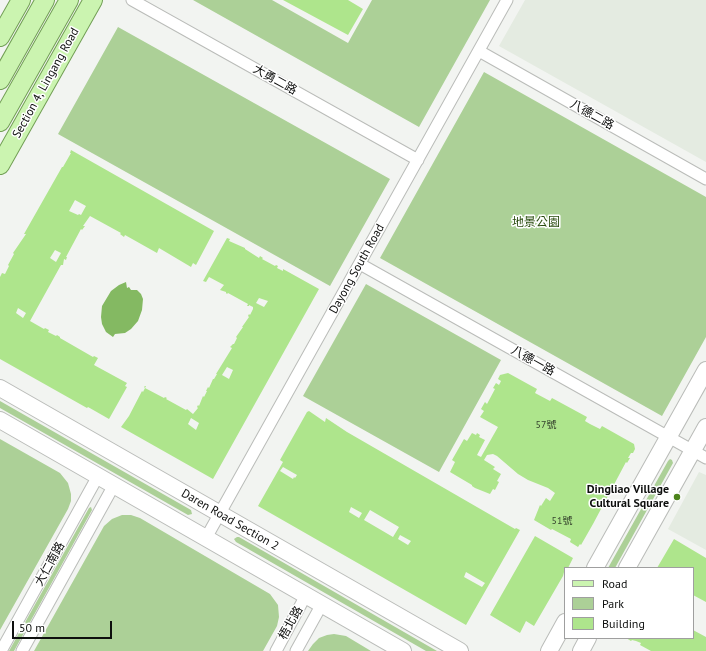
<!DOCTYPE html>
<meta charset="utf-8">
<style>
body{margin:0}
#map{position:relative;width:706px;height:651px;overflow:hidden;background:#f2f4f1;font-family:"PT Sans",sans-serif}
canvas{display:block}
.legend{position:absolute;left:564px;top:567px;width:130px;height:72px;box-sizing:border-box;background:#fff;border:1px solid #9f9f9f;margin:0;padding:5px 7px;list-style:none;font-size:12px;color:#0e0f0e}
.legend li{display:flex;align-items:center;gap:8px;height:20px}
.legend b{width:20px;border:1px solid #9f9f9f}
.scale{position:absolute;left:12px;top:621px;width:100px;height:18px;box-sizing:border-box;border:2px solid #0e0f0e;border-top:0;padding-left:5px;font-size:12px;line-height:14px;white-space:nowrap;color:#0e0f0e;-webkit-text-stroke:3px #fff;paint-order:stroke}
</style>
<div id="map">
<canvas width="706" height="651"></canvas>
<ul class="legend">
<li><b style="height:5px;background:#cbf4b0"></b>Road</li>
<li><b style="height:11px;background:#acd097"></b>Park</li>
<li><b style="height:11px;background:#aee58c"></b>Building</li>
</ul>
<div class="scale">50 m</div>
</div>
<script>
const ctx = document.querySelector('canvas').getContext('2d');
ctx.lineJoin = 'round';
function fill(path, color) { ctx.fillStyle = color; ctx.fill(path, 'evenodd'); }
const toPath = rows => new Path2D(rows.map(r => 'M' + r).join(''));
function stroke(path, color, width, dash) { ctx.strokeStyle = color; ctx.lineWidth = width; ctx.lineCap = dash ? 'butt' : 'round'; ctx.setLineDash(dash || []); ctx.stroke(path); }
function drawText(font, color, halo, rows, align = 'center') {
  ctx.font = font + ' "PT Sans","Noto Sans TC",sans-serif'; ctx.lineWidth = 3; ctx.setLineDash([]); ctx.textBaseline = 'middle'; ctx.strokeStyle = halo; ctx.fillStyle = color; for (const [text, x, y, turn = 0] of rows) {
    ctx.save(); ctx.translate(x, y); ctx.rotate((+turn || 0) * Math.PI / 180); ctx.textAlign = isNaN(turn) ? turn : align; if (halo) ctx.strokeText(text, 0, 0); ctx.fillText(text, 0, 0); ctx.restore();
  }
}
fill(toPath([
 [525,0,706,0,706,162,499,46],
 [699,472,706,475,706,550,668,529]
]), '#e4ebe1');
fill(toPath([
 [193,0,272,0,348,43,372,0,490,0,419,127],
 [118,27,390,179,330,286,58,134],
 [484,72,706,197,706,337,662,416,380,258],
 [366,284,501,360,439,472,303,396],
 [0,401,191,510,192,514,188,515,0,408],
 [0,439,60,473,68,483,71,494,71,501,68,509,0,630],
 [670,459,672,460,673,463,615,568,608,568,668,461],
 [91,507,92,510,14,651,9,651,89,508],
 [122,515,131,515,140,518,270,594,278,605,279,617,277,626,263,651,34,651,104,526,112,519],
 [237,537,239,537,437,651,426,651,236,542,234,539],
 [334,634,346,636,371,651,308,651,313,644,319,638,327,635]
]), '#acd097');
fill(toPath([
 [126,282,127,288,129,287,131,290,137,290,141,294,143,299,142,310,138,321,131,329,125,333,115,334,113,337,106,332,102,324,101,317,102,306,111,291,119,285]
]), '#84b962');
fill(toPath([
 [283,0,348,0,363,9,348,35],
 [71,150,214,231,196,265,193,263,191,267,159,248,157,253,125,235,124,237,120,234,121,233,90,216,83,226,85,226,82,230,81,229,66,257,67,257,66,260,64,259,63,265,61,265,30,321,44,329,45,328,49,330,48,332,56,336,57,335,60,337,60,338,93,357,94,356,98,358,94,365,127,383,125,386,127,387,109,419,88,407,87,408,0,359,0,277,2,273,5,274,9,266,8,265,14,254,13,253,26,234,24,234,62,167,63,167,71,153,70,153],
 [75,200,86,206,81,215,79,214,78,215,69,211],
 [55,250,61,253,56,262,50,258],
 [18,308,26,313,23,318,16,313],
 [227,238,230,239,229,241,245,248,245,249,259,258,260,256,263,258,262,259,275,266,276,265,278,266,277,268,283,271,283,269,319,289,213,479,121,427,129,416,142,391,143,392,145,388,144,387,145,386,146,386,145,388,164,398,165,397,167,398,166,399,186,410,187,409,193,414,198,408,197,407,198,405,199,406,203,396,204,397,207,391,206,391,208,387,209,388,213,379,214,379,217,374,216,374,232,348,230,347,233,344,234,344,237,338,236,337,243,327,242,327,249,317,248,316,249,314,250,315,253,309,253,307,249,305,249,306,247,306,248,304,228,293,227,294,226,293,226,292,220,290,224,285,209,277,206,282,203,281],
 [259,298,268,301,264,307,256,303],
 [227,367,233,370,229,379,222,375],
 [191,418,199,423,196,430,188,424],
 [508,373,537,389,535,393,550,401,552,398,587,417,585,421,590,424,600,429,602,426,634,444,635,449,633,453,631,453,628,458,630,458,627,463,626,462,593,524,581,545,580,544,578,547,570,542,571,539,552,529,551,530,534,520,540,505,541,506,546,498,550,501,555,493,548,488,528,480,518,474,497,456,493,454,487,455,484,460,495,467,493,469,501,474,497,481,499,482,495,490,493,489,490,494,475,488,472,486,472,485,450,472,455,462,452,460,464,439,467,441,472,433,476,435,477,433,480,435,479,437,485,440,477,455,481,457,498,427,480,417,484,411,481,409,485,402,487,404,495,389,493,388,496,383,499,385,501,381,498,379,500,375],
 [309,411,325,422,326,418,347,432,515,529,516,528,520,530,466,625,258,506,283,462,280,460,307,412],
 [283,467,297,475,295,478,294,477,293,479,280,471],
 [351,507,362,513,359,518,349,512],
 [370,510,399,527,393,537,364,520],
 [400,535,411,541,408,545,398,539],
 [466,572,485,583,482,587,464,577],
 [535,536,573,558,568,568,565,568,563,576,534,626,526,621,520,633,490,615],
 [674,539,706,558,706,602,693,595,693,568,657,568],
 [693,630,706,637,706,651,651,651,640,645,641,643,636,641,632,640,631,641,626,638,693,638]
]), '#aee58c');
const street = toPath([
 [132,0,418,160],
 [479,51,706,179],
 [360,264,706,458],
 [206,538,507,0],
 [1,651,98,476],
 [22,651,114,485],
 [276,651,306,595],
 [296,651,322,604]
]);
const secondary = toPath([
 [0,388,460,651],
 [0,420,403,651],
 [595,568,706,370],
 [627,568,706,427],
 [549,651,565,622],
 [581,651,588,638]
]);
const primary = toPath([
 [0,37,21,0],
 [0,80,45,0],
 [0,122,69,0],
 [0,165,93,0]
]);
stroke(street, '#babcb9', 13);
stroke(secondary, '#babcb9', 18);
stroke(primary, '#729f55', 20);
stroke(street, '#fff', 11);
stroke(secondary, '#fff', 16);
stroke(primary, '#cbf4b0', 18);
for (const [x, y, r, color] of [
 [677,497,4,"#4c831c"]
]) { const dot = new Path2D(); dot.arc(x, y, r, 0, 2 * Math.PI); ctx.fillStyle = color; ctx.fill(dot); stroke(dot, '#fff', 1.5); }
drawText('10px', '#36442e', null, [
 ["57號",546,425],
 ["51號",562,521]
]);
drawText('12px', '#0e0f0e', '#fff', [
 ["大勇二路",275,80,29],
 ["Section 4, Lingang Road",46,83,-61],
 ["八德二路",592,115,29],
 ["Dayong South Road",357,269,-61],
 ["八德一路",533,361,29],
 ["Daren Road Section 2",230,520,30],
 ["大仁南路",50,564,-61],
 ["梧北路",291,623,-61]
]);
drawText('12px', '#2a4c0f', '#fff', [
 ["地景公園",536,223]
]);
drawText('bold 12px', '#0e0f0e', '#fff', [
 ["Dingliao Village",669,490],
 ["Cultural Square",669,504]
], 'right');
</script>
